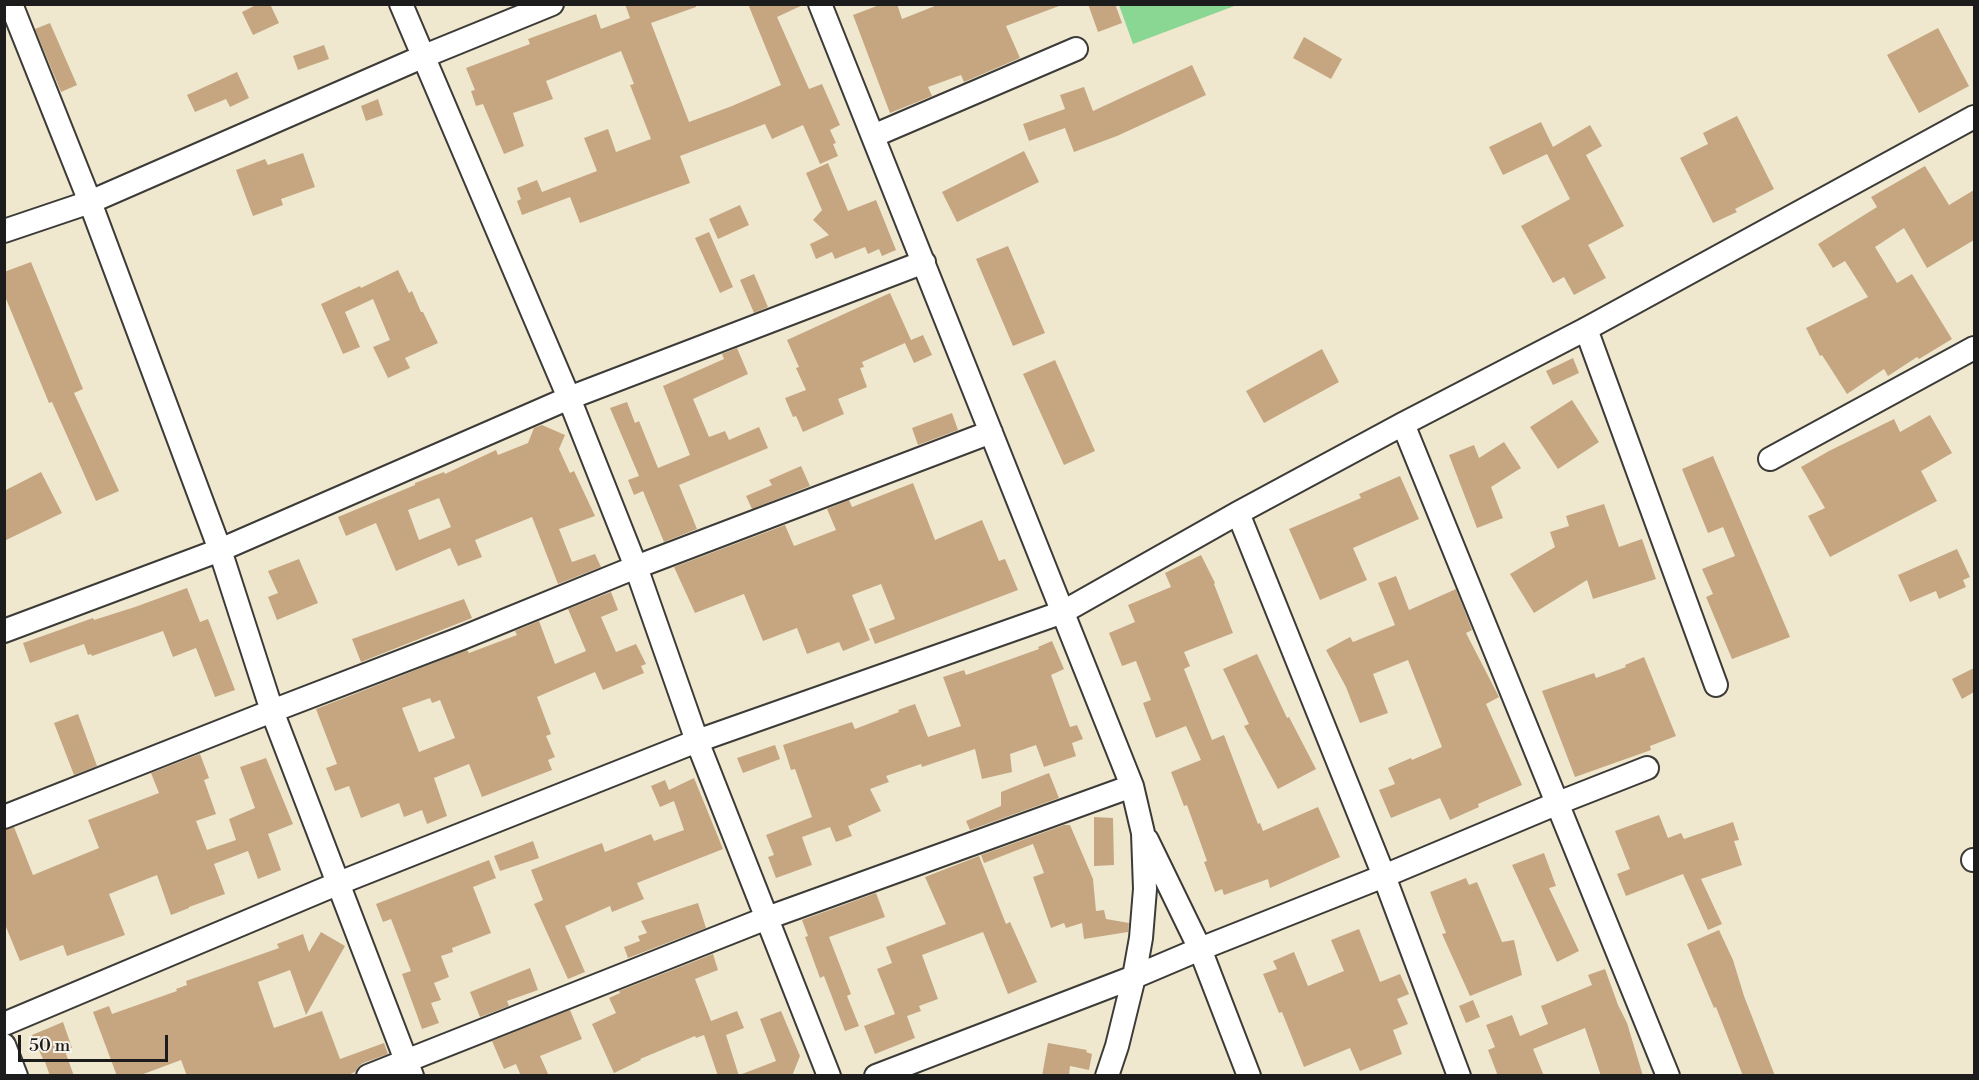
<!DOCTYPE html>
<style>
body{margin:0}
#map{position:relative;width:1979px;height:1080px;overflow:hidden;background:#efe8cf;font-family:"Libre Bodoni",serif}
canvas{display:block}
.frame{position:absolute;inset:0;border:6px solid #1c1c1c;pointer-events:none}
.scale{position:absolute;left:18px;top:1035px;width:150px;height:27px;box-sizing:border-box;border:3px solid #1c1c1c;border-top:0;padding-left:8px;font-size:18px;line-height:21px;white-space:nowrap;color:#1c1c1c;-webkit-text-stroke:4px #f7f3e8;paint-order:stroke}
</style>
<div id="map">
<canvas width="1979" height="1080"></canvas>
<div class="frame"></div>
<div class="scale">50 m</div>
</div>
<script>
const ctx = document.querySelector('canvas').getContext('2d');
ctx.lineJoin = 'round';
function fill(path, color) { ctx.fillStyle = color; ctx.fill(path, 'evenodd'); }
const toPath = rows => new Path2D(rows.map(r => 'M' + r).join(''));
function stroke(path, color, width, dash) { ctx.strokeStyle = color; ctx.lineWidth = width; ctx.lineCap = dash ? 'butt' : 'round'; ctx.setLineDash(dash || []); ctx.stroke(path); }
fill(toPath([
 [1119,5,1237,5,1133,44]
]), '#8ad693');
fill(toPath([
 [258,4,270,4,279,23,253,35,242,12],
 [625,4,696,4,696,7,651,23,689,122,732,106,781,85,748,4,805,4,777,17,809,89,822,84,840,125,830,130,836,143,833,144,838,156,820,164,803,125,772,139,765,124,680,156,690,183,580,223,570,197,522,215,517,201,521,199,517,188,537,180,542,192,597,171,584,138,608,129,616,152,651,139,630,85,634,84,621,51,546,81,553,99,513,113,524,146,504,154,483,104,476,106,471,91,475,90,466,68,530,44,528,39,596,14,601,29,630,18],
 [882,4,897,4,902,19,940,4,1058,4,1059,6,1006,26,1020,58,964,82,961,75,928,87,932,96,890,113,853,15],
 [1088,4,1115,4,1122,23,1098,32],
 [50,23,77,85,61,92,35,29],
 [1938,28,1969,86,1919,113,1887,55],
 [1304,37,1342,59,1331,79,1293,58],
 [324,45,329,59,298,70,293,56],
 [1192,65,1206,95,1117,136,1074,152,1065,128,1029,141,1023,124,1065,109,1060,95,1084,87,1093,111],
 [237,72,249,98,230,107,226,99,195,112,187,95],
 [378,99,383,115,366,121,361,106],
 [1737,116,1774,189,1735,209,1737,212,1713,223,1680,158,1708,144,1703,133],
 [1541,122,1553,147,1590,125,1602,146,1586,155,1624,226,1588,245,1606,278,1574,295,1564,277,1553,283,1521,226,1570,199,1547,154,1503,175,1489,147],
 [1024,151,1039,182,957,222,942,192],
 [303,153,315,187,281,199,283,205,253,216,236,170,265,159,268,165],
 [828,163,848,211,876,200,896,250,882,256,879,249,868,254,865,247,835,259,832,252,816,259,810,244,829,235,813,220,822,210,806,173],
 [1925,166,1949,205,1974,190,1974,240,1927,268,1904,228,1875,247,1897,283,1912,274,1952,339,1919,359,1917,357,1888,376,1884,369,1847,394,1822,355,1820,356,1806,328,1868,297,1845,261,1833,268,1818,244,1877,207,1871,197],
 [740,205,749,225,718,239,709,219],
 [709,232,733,287,720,293,695,238],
 [1008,246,1045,333,1013,346,976,259],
 [31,262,83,389,74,393,119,491,96,501,52,402,49,403,4,294,4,272],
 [398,270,409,293,412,291,421,312,423,312,438,343,405,358,410,368,388,378,373,347,390,340,373,299,345,312,360,347,343,354,321,304,360,286,361,288],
 [754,274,768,307,754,313,740,280],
 [890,293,911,340,923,335,932,355,914,363,905,343,862,362,864,367,860,368,867,387,838,399,844,414,803,432,796,416,793,417,785,398,806,390,796,368,799,367,787,340],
 [737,348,748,374,693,399,709,437,725,431,729,440,759,427,768,448,679,485,697,529,664,542,643,491,634,495,628,480,639,476,610,408,627,402,635,423,639,421,658,468,690,455,663,386,724,359,722,354],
 [1322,349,1339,382,1264,423,1246,391],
 [1573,358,1579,373,1553,385,1546,371],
 [1055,360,1095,451,1064,465,1023,374],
 [1572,400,1599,442,1558,469,1530,427],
 [952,413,958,430,918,445,912,428],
 [1930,415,1952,453,1921,471,1937,501,1830,557,1808,516,1825,508,1801,467,1829,451,1894,419,1900,432],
 [542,425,565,435,559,449,570,473,574,471,595,516,559,529,572,562,595,554,601,567,558,584,532,517,475,540,482,557,458,566,450,548,396,571,376,523,346,536,338,517,415,485,415,483,444,472,445,474,496,450,498,455,528,443,534,428],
 [439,498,451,527,419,540,408,510],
 [1504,442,1521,468,1491,487,1503,518,1477,528,1449,455,1474,445,1479,458],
 [1713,456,1790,637,1732,659,1706,597,1713,594,1702,569,1735,556,1723,527,1708,533,1682,469],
 [801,466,810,486,752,509,746,496,772,485,769,480],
 [41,472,62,513,4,541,4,491],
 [1400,476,1419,519,1353,548,1367,580,1320,600,1289,529,1361,498,1359,494],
 [913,483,935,540,982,520,999,561,1005,559,1018,590,875,644,869,629,895,619,881,584,852,595,870,640,843,651,839,642,807,654,797,628,763,641,744,594,695,613,674,567,785,525,794,546,836,530,827,509,849,500,852,507],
 [1604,504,1619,547,1642,539,1656,579,1593,599,1587,580,1534,613,1510,574,1555,547,1550,532,1569,526,1566,516],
 [1957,549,1970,577,1963,580,1966,587,1939,599,1936,591,1910,602,1898,575],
 [1201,555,1215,583,1214,584,1233,633,1184,652,1190,666,1184,669,1212,740,1224,735,1258,824,1260,823,1263,831,1318,807,1340,857,1270,888,1268,879,1224,895,1222,889,1215,892,1204,862,1207,861,1187,805,1184,806,1171,772,1201,760,1186,726,1156,738,1143,703,1151,700,1136,661,1122,666,1109,633,1135,622,1128,605,1171,587,1165,573],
 [299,559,318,603,277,620,268,597,278,593,268,571],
 [1396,576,1409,610,1456,589,1472,630,1466,633,1499,697,1486,704,1522,785,1478,804,1479,807,1450,820,1440,798,1391,818,1379,790,1395,784,1388,768,1411,758,1412,760,1442,747,1408,660,1373,674,1388,713,1360,723,1346,687,1326,650,1350,637,1353,642,1395,625,1378,583],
 [187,588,200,622,208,619,235,690,215,697,196,648,173,657,163,631,92,656,91,654,88,655,84,644,30,663,23,643,93,618,94,620,135,607],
 [611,592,618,610,601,617,616,652,636,644,646,664,641,666,644,673,603,690,595,672,537,697,551,734,546,736,555,757,548,760,552,770,482,797,469,764,434,778,447,816,427,824,422,810,404,817,399,803,361,818,349,786,335,791,326,768,337,764,316,709,467,650,469,653,517,635,515,631,539,621,555,664,586,651,568,609],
 [430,698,432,703,440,700,455,738,419,752,402,708],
 [464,599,472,618,361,662,352,639],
 [1052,641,1064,669,1051,675,1070,727,1077,725,1083,739,1072,743,1076,756,1044,767,1036,745,1010,754,1012,772,982,779,975,749,922,767,921,764,886,776,889,782,870,789,881,811,848,826,852,836,836,842,830,827,802,837,812,865,776,878,768,857,774,855,766,835,812,817,795,769,791,770,783,745,852,722,855,729,899,712,898,710,915,704,928,737,961,726,943,677,964,670,966,675,1039,649,1038,647],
 [1257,654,1287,718,1289,717,1316,769,1278,789,1244,726,1249,724,1223,669],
 [1644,657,1676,736,1650,746,1651,750,1575,777,1542,691,1594,673,1596,678,1626,667,1625,665],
 [1974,668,1974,692,1962,699,1952,679],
 [78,714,97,766,74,775,54,723],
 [775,745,780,759,743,773,737,758],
 [200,754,209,778,204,780,216,814,196,821,207,850,236,840,229,819,255,808,240,767,266,758,293,824,268,834,281,870,258,879,248,851,214,864,225,894,189,907,189,908,171,915,157,875,109,894,125,935,67,956,63,945,20,961,4,922,4,830,14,827,33,875,99,848,88,820,159,793,151,773],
 [1049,773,1059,798,970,830,966,821,1001,806,1001,792],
 [694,778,723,849,637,883,644,899,612,912,610,906,565,926,585,972,568,979,534,904,543,900,531,870,602,843,605,852,651,834,654,841,684,830,674,801,660,807,651,786,665,780,669,790],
 [1659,815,1668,838,1681,833,1684,839,1733,822,1739,840,1734,841,1742,865,1701,879,1722,924,1708,930,1683,874,1626,896,1617,874,1630,869,1615,831],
 [1094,817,1113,818,1114,865,1094,866],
 [1064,825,1070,825,1093,879,1096,911,1104,910,1106,919,1129,923,1128,932,1084,939,1082,923,1066,928,1064,923,1051,928,1033,877,1044,873,1033,844,984,863,981,855],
 [533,841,539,858,500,871,494,856],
 [1544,853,1556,886,1549,888,1579,951,1557,962,1512,865],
 [979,856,1006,924,1010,922,1037,982,1008,994,983,932,922,955,938,999,919,1006,921,1011,907,1016,915,1038,875,1054,864,1026,895,1014,877,969,892,963,886,947,946,924,925,877],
 [489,860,496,878,473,887,491,933,452,948,453,952,441,956,449,977,434,983,441,1000,431,1003,439,1023,422,1029,402,974,411,971,391,919,383,922,376,904],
 [1466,878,1469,885,1477,882,1502,942,1514,940,1522,975,1470,996,1442,934,1446,933,1430,892],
 [876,893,885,917,829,937,851,994,847,996,859,1026,845,1031,824,976,820,978,805,937,808,936,802,920],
 [698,903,706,928,628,958,624,947,640,941,638,936,647,933,641,921],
 [1359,929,1380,982,1400,974,1409,994,1397,999,1408,1024,1393,1030,1402,1054,1360,1071,1350,1048,1304,1067,1282,1012,1279,1013,1263,974,1277,969,1273,961,1294,952,1308,986,1344,971,1331,940],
 [1719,930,1733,960,1744,996,1775,1076,1743,1076,1716,1007,1714,1008,1687,944],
 [321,932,345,946,306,1015,290,970,258,982,274,1028,322,1011,340,1059,384,1043,388,1054,363,1063,358,1067,355,1072,346,1076,187,1076,181,1060,138,1076,117,1076,93,1012,109,1006,112,1014,177,991,176,989,187,985,186,981,279,948,277,944,303,934,309,952],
 [713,954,718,970,695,979,711,1021,737,1011,744,1028,726,1035,739,1076,718,1076,704,1035,696,1038,695,1036,640,1059,641,1060,614,1073,592,1024,616,1013,609,998,620,993,619,991],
 [530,968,538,990,507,1001,509,1006,480,1017,470,992],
 [1605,969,1618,1005,1627,1023,1643,1076,1601,1076,1585,1028,1533,1049,1544,1076,1498,1076,1488,1050,1495,1047,1486,1025,1512,1015,1520,1036,1548,1024,1541,1006,1592,985,1588,975],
 [1473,1000,1480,1017,1466,1023,1459,1006],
 [570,1010,582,1039,540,1056,549,1076,521,1076,516,1064,504,1069,492,1041],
 [781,1011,800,1056,792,1076,742,1076,742,1074,776,1061,760,1019],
 [63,1022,72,1048,65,1051,74,1076,50,1076,44,1059,43,1059,32,1035],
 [1048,1043,1087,1050,1086,1052,1092,1054,1089,1070,1070,1066,1069,1076,1042,1076]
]), '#c5a681');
const minor = toPath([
 [11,4,90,202,220,550,272,711,412,1076],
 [401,4,569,398,636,567,697,741,829,1076],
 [820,4,1132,786,1143,833,1145,889,1141,938,1134,977,1117,1046,1107,1076],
 [873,136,1076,49],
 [4,231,90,202,422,57,552,4],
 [1586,329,1716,685],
 [1403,424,1668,1076],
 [1770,459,1974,348],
 [1238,513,1384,876,1459,1076],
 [4,631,220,550,569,398,924,262],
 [4,817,272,711,462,638,636,567,991,432],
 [1147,840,1200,949,1249,1076],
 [1973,860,1974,860],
 [4,1024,339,883,697,741,1063,612,1238,513,1403,424,1586,329,1974,117],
 [4,1045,16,1076],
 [368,1076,767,918,1132,786],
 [876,1076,1134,977,1200,949,1384,876,1558,803,1647,768]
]);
stroke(minor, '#3c3b37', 26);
stroke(minor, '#fff', 22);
</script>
